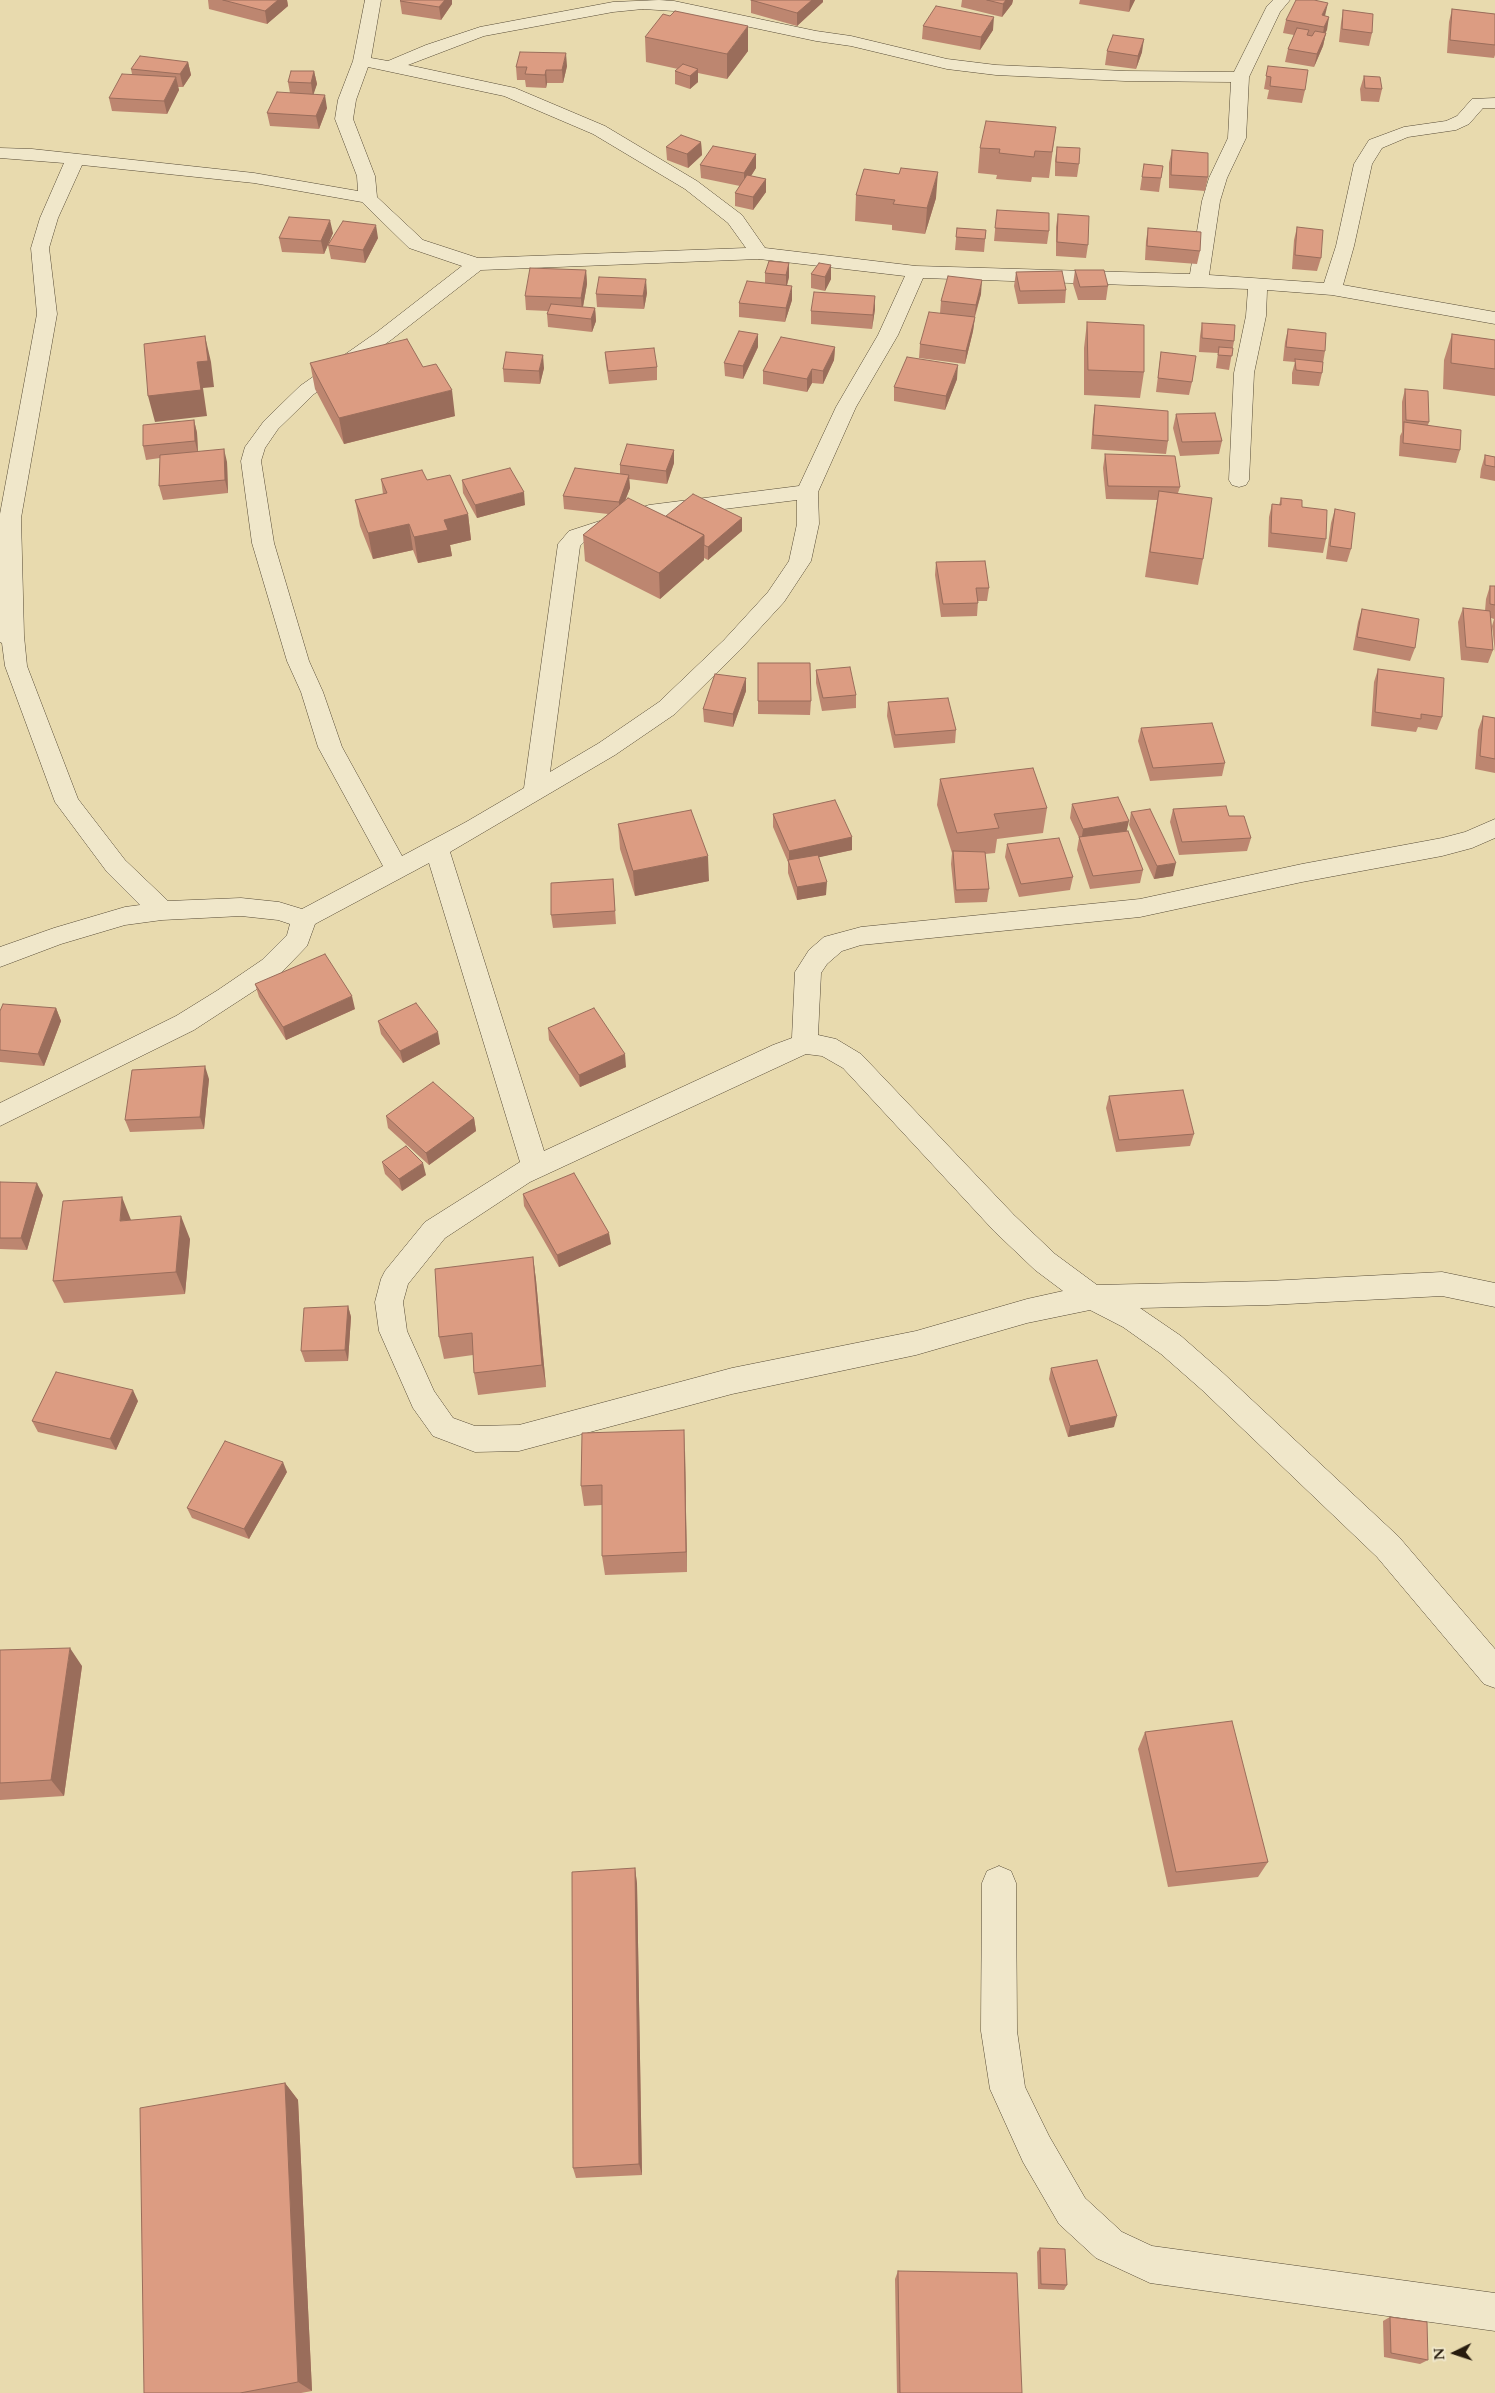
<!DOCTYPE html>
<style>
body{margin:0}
#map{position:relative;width:1495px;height:2393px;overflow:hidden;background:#e8daae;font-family:Cardo,serif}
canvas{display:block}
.north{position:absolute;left:1430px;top:2328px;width:50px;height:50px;-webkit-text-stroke:4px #f0e7ca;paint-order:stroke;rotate:266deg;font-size:14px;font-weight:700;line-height:20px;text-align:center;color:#271b0e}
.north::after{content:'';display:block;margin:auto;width:18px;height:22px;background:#271b0e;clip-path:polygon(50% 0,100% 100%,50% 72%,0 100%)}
</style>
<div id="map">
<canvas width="1495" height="2393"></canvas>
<div class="north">N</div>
</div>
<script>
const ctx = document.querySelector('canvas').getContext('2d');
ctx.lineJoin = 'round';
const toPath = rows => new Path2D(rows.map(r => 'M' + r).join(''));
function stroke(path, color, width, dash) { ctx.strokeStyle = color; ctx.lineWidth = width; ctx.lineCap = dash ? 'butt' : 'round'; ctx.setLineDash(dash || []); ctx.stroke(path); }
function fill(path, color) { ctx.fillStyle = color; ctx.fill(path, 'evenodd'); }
const street = toPath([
 [365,0,381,0,371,58,388,61,426,45,480,27,613,2,659,0,674,1,816,31,851,36,947,59,996,65,1125,71,1234,72,1267,6,1273,0,1290,0,1280,12,1249,77,1246,138,1227,178,1220,201,1209,275,1324,283,1336,246,1354,164,1369,140,1404,127,1446,121,1457,116,1472,99,1495,98,1495,108,1483,108,1469,124,1456,130,1408,137,1382,148,1372,164,1354,246,1343,285,1495,312,1495,324,1332,295,1267,290,1266,316,1254,373,1249,480,1246,485,1239,487,1232,485,1229,480,1234,373,1246,316,1248,289,923,278,898,335,856,407,818,492,819,524,811,561,784,602,740,650,675,714,615,755,450,852,544,1151,773,1045,792,1038,795,972,809,950,824,937,861,927,1140,899,1302,864,1442,838,1465,832,1495,819,1495,838,1472,848,1442,856,1302,882,1140,917,861,945,842,951,827,964,821,973,818,1035,836,1039,861,1054,1014,1215,1055,1254,1097,1285,1268,1281,1442,1272,1495,1283,1495,1307,1442,1296,1268,1305,1140,1308,1181,1336,1222,1372,1399,1537,1495,1649,1495,1688,1484,1684,1377,1557,1202,1390,1161,1354,1123,1327,1090,1310,1027,1323,916,1355,732,1394,519,1451,475,1452,433,1436,413,1408,379,1331,375,1302,381,1279,385,1271,425,1222,520,1162,429,863,315,924,307,946,280,974,194,1030,0,1126,0,1103,176,1016,218,990,262,960,287,935,290,924,278,920,241,916,162,920,125,925,61,944,0,967,0,947,54,928,125,907,140,905,107,872,55,802,5,666,2,643,0,642,0,514,37,314,31,248,40,218,64,163,0,158,0,148,32,149,254,173,358,191,357,176,335,119,338,100,353,61,365,0],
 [643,9,674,11,816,41,851,46,947,69,996,75,1125,81,1231,82,1228,138,1209,178,1202,201,1190,274,916,266,765,248,742,215,697,181,605,126,515,88,408,65,484,36,613,12,643,9],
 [368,67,504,96,593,134,685,189,728,223,746,248,478,258,423,240,377,197,375,176,353,119,356,100,368,67],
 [82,165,254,183,362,202,409,248,462,266,377,332,300,386,264,421,245,447,241,461,252,543,287,661,301,692,318,747,383,866,302,909,279,902,241,898,168,901,125,860,78,799,27,666,24,636,21,518,57,314,49,248,58,218,82,165],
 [759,259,905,276,878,335,836,407,799,486,649,505,569,531,558,544,524,788,466,822,402,856,342,747,323,692,309,661,274,543,261,461,265,448,278,429,314,394,391,340,481,270,759,259],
 [797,500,797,524,789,561,768,592,724,640,659,702,599,743,550,772,580,546,585,541,599,535,651,518,797,500],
 [806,1054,822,1056,843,1068,994,1231,1035,1270,1063,1291,1027,1299,916,1331,732,1368,519,1425,475,1426,453,1418,434,1391,407,1331,403,1302,408,1284,445,1238,530,1182,806,1054],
 [999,1866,1011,1871,1016,1883,1017,2031,1025,2087,1049,2136,1085,2198,1122,2232,1152,2246,1495,2293,1495,2331,1150,2283,1096,2258,1059,2224,1023,2162,990,2089,981,2031,982,1883,987,1871,999,1866]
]);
stroke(street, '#574b36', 1);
fill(street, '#f0e7ca');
fill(toPath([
 [208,0,287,0,288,6,267,24,209,9],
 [401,0,452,0,452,4,441,20,402,14,400,1],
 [751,0,823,0,823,2,797,26,751,13],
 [962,0,1013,0,1012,4,1002,17,961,7],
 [1080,0,1135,0,1129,12,1079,4],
 [1452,9,1495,14,1495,55,1494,58,1447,53,1449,22],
 [1343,10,1372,33,1369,46,1339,42,1341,23],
 [1325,16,1329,17,1325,33,1326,33,1323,46,1314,67,1285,62,1288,49,1294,35,1283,33,1286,20],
 [923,26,993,30,980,50,922,39],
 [645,37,748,51,727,79,698,73,698,82,690,89,675,84,675,71,678,69,646,62],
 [1107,51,1142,52,1136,69,1105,65],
 [188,62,191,75,183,87,178,87,179,90,167,114,112,111,109,98,132,74,131,69],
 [567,66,563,83,547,83,546,88,526,87,525,80,517,80,516,67],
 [1268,66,1305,90,1302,103,1267,99,1269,90,1264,89],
 [314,71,317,84,313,94,327,108,319,129,270,126,267,113,290,93,288,82],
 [1364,76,1382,89,1379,102,1361,101,1360,89],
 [1056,127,1049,178,1032,177,1031,182,996,179,997,175,978,173,980,148],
 [701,142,702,155,688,168,667,160,666,147],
 [1057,147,1079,164,1077,177,1055,176,1055,160],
 [1172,150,1208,177,1205,191,1169,188,1169,163],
 [756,154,756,168,751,176,766,179,766,192,753,210,735,206,735,193,740,186,701,178,700,165],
 [1144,164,1163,166,1159,192,1140,190],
 [856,195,936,198,925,234,892,230,892,225,855,221],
 [997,210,1049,231,1047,244,994,241],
 [1058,214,1088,245,1086,258,1056,256,1056,227],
 [1297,227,1321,258,1317,271,1292,269,1294,240],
 [957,228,986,230,984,252,955,250],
 [1148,228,1200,251,1197,264,1145,260,1146,241],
 [333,233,324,254,282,252,279,238],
 [378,238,365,263,331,259,328,245],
 [789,263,789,277,787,286,792,300,785,322,739,317,739,303,765,283,765,273],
 [831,265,831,279,825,291,811,288,811,274],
 [586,270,587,284,583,307,595,308,596,321,592,332,548,327,547,314,548,311,526,310,525,296],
 [1075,270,1108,286,1106,300,1078,300,1073,284],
 [1016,272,1066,290,1065,303,1018,304,1014,286],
 [647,293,644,309,597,307,596,294],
 [981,294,975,317,973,331,965,364,919,358,920,344,940,313,941,301],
 [875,309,872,329,811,324,811,311],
 [1087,322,1144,372,1140,398,1084,395,1084,348],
 [1202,323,1234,341,1229,370,1216,368,1218,353,1199,352,1200,336],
 [1288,329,1325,351,1323,363,1322,373,1319,386,1292,384,1292,373,1295,362,1283,361,1285,342],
 [1452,334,1495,340,1495,396,1443,389,1444,360],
 [758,347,743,379,725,376,724,363],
 [835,347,834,360,823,384,812,383,807,392,763,384,763,371],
 [605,352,657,367,657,380,609,384,606,365],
 [1161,352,1192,382,1189,395,1156,392],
 [310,363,423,367,455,416,344,444,315,389],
 [544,368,540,384,504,382,503,369],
 [957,379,945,410,894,401,894,387],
 [1405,389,1429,422,1428,425,1460,450,1456,463,1399,456,1400,436,1402,432,1402,402],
 [1095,405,1168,441,1166,454,1091,449,1093,419],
 [1176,414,1222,441,1219,454,1180,456,1173,428],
 [194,420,197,433,198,451,227,462,228,493,163,500,159,486,160,458,146,460,143,446],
 [674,450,674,463,667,484,629,479,630,488,625,501,666,516,742,518,742,531,708,560,704,558,704,560,660,599,585,561,583,535,608,514,564,509,563,496,620,474,620,465],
 [1105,454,1180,487,1178,493,1203,559,1198,585,1145,577,1157,500,1106,499,1103,468],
 [1485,455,1495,457,1495,481,1480,478,1481,469],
 [381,479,427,480,468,514,471,540,450,545,452,556,418,563,413,550,373,559,360,526,355,500,383,494],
 [462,480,525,505,477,518,463,493],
 [1281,498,1326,539,1323,553,1268,547,1269,517,1272,504,1279,505],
 [1335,509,1351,549,1347,562,1326,559,1331,523],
 [936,562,989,588,987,601,978,601,977,616,941,617,935,575],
 [1490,586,1495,586,1495,652,1492,626,1494,619,1491,618,1493,650,1488,663,1461,660,1458,622,1463,608,1485,611,1486,599],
 [1362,609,1415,648,1410,661,1353,650,1358,622],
 [758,663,811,701,810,715,758,714],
 [1378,669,1442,717,1437,730,1418,727,1416,732,1371,726,1374,682],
 [816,670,856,695,856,708,822,711,816,683],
 [746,678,746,691,733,727,704,722,703,709],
 [888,702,956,730,955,743,894,748,887,716],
 [1483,716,1495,718,1495,773,1475,769,1478,730],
 [1141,728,1225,763,1222,776,1150,781,1138,741],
 [940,779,1047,808,1043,833,997,839,995,853,985,854,989,889,987,902,955,903,951,864,952,853,937,805],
 [1072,804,1127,831,1143,870,1140,883,1090,889,1077,850,1079,838,1070,818],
 [1173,809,1229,816,1251,838,1247,851,1179,855,1170,822],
 [1131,812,1173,876,1154,879,1129,825],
 [773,814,852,837,852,850,819,857,826,895,797,900,788,873,788,862,773,827],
 [618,824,709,881,635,896,620,849],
 [1007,844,1073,877,1070,890,1019,897,1005,857],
 [613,879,616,924,553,928,551,915],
 [255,984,355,1009,286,1040,259,997],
 [56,1008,61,1021,44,1066,0,1062,0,1011],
 [378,1021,440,1044,403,1063,381,1034],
 [548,1028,626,1067,580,1087,549,1040],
 [209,1079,204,1129,130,1132,125,1120],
 [1109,1096,1194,1134,1190,1146,1116,1152,1106,1108],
 [386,1116,474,1118,476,1131,429,1165,388,1128],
 [382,1162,426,1175,402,1191,385,1174],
 [0,1182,43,1195,27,1250,0,1249],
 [523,1194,611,1244,559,1267,524,1206],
 [131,1220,190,1239,185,1294,64,1303,53,1281],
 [533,1257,536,1280,546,1387,478,1395,474,1373,473,1355,444,1359,439,1337],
 [348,1306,351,1317,348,1361,305,1362,301,1351],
 [1051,1368,1114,1427,1068,1437,1049,1379],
 [138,1401,116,1450,38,1432,32,1421],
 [685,1451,687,1572,605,1575,602,1556,602,1505,584,1506,581,1486],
 [287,1472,249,1539,192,1518,187,1508],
 [0,1650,82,1666,64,1796,0,1800],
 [1145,1732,1268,1862,1258,1877,1168,1887,1138,1749],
 [635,1868,637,1884,642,2175,576,2178,573,2168],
 [285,2083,298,2100,312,2391,301,2393,144,2393],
 [1040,2248,1067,2285,1064,2290,1038,2289,1037,2252],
 [898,2271,1022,2393,897,2393,895,2279],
 [1390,2317,1428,2360,1420,2364,1384,2357,1383,2321]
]), '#bd8670');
fill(toPath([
 [278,0,287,0,288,6,267,24,265,11],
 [445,0,452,0,452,4,441,20,439,7],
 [812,0,823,0,823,2,797,26,797,13],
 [1006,0,1013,0,1012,4,1002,17,1003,4],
 [1130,0,1135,0,1129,12],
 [1328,3,1325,16,1319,28,1322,15],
 [994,17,993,30,980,50,981,37],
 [1329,17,1327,30,1322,40,1324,27],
 [748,26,748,51,727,79,727,54],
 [1326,33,1323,46,1314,67,1317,54],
 [1144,39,1142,52,1136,69,1138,56],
 [566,53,567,66,563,83,562,70],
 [188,62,191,75,183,87,180,74],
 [698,69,698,82,690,89,690,76],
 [546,70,547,83,546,88,545,75],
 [314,71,317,84,313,96,311,83],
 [176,77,179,90,167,114,164,101],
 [325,95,327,108,319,129,316,116],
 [701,142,702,155,688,168,687,154],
 [756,154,756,168,744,187,744,173],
 [938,172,936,198,925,234,927,208],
 [766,179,766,192,753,210,753,197],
 [330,220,333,233,324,254,321,241],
 [376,225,378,238,365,263,363,250],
 [789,263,789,277,786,288,786,275],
 [831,265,831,279,825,291,825,277],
 [586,270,587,284,582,312,581,298],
 [646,279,647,293,644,309,643,296],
 [982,280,981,294,974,318,976,305],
 [792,286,792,300,785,322,786,308],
 [875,296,875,309,872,329,873,315],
 [595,308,596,321,592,332,591,319],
 [975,317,973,331,965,364,966,351],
 [758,334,758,347,743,379,743,366],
 [205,336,211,362,214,387,203,388,207,416,155,422,148,396,197,362],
 [835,347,834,360,823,384,823,371],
 [543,355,544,368,540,384,539,371],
 [958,365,957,379,945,410,946,396],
 [812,369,812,383,807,392,807,379],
 [452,390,455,416,344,444,339,418],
 [194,420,197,433,198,454,195,441],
 [224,449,227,462,228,493,225,480],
 [674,450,674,463,667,484,666,471],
 [629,475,630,488,619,516,619,502],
 [524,492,525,505,477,518,475,505],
 [468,514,471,540,450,545,452,556,418,563,414,537,444,520],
 [742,518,742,531,708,560,708,547],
 [409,524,413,550,373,559,368,533],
 [704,535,704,560,660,599,659,573],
 [746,678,746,691,733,727,733,714],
 [1129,821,1126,834,1081,842,1083,829],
 [852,837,852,850,789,864,789,851],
 [708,856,709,881,635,896,633,871],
 [1176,863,1173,876,1154,879,1157,866],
 [827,882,826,895,797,900,797,887],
 [352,996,355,1009,286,1040,283,1027],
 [56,1008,61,1021,44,1066,38,1054],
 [438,1032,440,1044,403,1063,400,1051],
 [625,1054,626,1067,580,1087,579,1075],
 [205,1066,209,1079,204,1129,200,1117],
 [474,1118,476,1131,429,1165,426,1153],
 [423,1163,426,1175,402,1191,399,1179],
 [37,1183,43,1195,27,1250,21,1238],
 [122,1197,131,1220,120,1221],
 [181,1216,190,1239,185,1294,176,1272],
 [609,1233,611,1244,559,1267,557,1255],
 [533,1257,536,1280,546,1387,542,1365],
 [348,1306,351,1317,348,1361,345,1350],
 [133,1390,138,1401,116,1450,110,1439],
 [1117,1416,1114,1427,1068,1437,1070,1426],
 [684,1430,685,1451,687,1572,686,1552],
 [283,1462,287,1472,249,1539,244,1529],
 [70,1648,82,1666,64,1796,51,1780],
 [635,1868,637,1884,642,2175,639,2164],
 [285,2083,298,2100,312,2391,298,2382]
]), '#9a6d5b');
const building = toPath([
 [223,0,278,0,265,11,223,0],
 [401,0,445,0,439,7,400,1,401,0],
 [751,0,812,0,797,13,751,0],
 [987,0,1006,0,1003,4,987,0],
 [1296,0,1314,0,1328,3,1322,15,1329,17,1324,27,1286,20,1296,0],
 [936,6,994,17,981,37,923,26,936,6],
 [1452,9,1495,14,1495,45,1450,40,1452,9],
 [1343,10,1373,14,1372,33,1342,29,1343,10],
 [675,11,748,26,727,54,645,37,663,14,670,16,675,11],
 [1297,28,1309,30,1307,35,1312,36,1315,31,1326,33,1317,54,1288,49,1297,28],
 [1113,35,1144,39,1138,56,1107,51,1113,35],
 [520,52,566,53,562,70,546,70,545,75,525,74,527,67,516,67,520,52],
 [140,56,188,62,180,74,131,69,140,56],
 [683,64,698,69,690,76,675,71,683,64],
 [1268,66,1308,70,1305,90,1270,86,1271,77,1266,76,1268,66],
 [291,71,314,71,311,83,288,82,291,71],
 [122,74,176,77,164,101,109,98,122,74],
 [1364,76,1380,77,1382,89,1365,88,1364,76],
 [277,92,325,95,316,116,267,113,277,92],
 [986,121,1056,127,1052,152,1035,151,1034,157,999,153,1000,149,980,148,986,121],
 [681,135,701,142,687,154,666,147,681,135],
 [713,146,756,154,744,173,700,165,713,146],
 [1057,147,1080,148,1079,164,1056,162,1057,147],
 [1172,150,1208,153,1208,177,1171,175,1172,150],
 [1144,164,1163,166,1161,178,1142,177,1144,164],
 [901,168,938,172,927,208,893,204,895,200,856,195,864,169,899,174,901,168],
 [747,175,766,179,753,197,735,193,747,175],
 [997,210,1049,213,1049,231,995,228,997,210],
 [1058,214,1089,216,1088,245,1057,242,1058,214],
 [289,217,330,220,321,241,279,238,289,217],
 [343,221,376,225,363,250,328,245,343,221],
 [1297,227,1323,230,1321,258,1295,255,1297,227],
 [957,228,986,230,985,239,956,237,957,228],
 [1148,228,1201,232,1200,251,1147,246,1148,228],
 [769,261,789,263,786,275,765,273,769,261],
 [819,263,831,265,825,277,811,274,819,263],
 [530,268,586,270,581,298,525,296,530,268],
 [1075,270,1104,270,1108,286,1080,287,1075,270],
 [1062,271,1066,290,1020,291,1016,272,1062,271],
 [948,276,982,280,976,305,941,301,948,276],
 [599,277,646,279,643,296,596,294,599,277],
 [747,281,792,286,786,308,739,303,747,281],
 [814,292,875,296,873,315,811,311,814,292],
 [551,304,595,308,591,319,547,314,551,304],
 [929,312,975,317,966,351,920,344,929,312],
 [1087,322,1144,325,1144,372,1088,370,1087,322],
 [1202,323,1235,325,1234,341,1202,338,1202,323],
 [1288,329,1326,333,1325,351,1286,347,1288,329],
 [739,331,758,334,743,366,724,363,739,331],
 [1452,334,1495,340,1495,369,1451,363,1452,334],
 [205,336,208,361,197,362,201,390,148,396,144,344,205,336],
 [781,337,835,347,823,371,812,369,807,379,763,371,781,337],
 [407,339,423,367,436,364,452,390,339,418,310,363,407,339],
 [1219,347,1233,348,1232,356,1218,355,1219,347],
 [654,348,657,367,608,371,605,352,654,348],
 [506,352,543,355,539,371,503,369,506,352],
 [1161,352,1196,356,1192,382,1158,378,1161,352],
 [907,357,958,365,946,396,894,387,907,357],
 [1295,359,1323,362,1322,373,1296,370,1295,359],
 [1405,389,1428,391,1429,422,1406,420,1405,389],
 [1095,405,1168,411,1168,441,1093,435,1095,405],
 [1215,413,1222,441,1182,442,1176,414,1215,413],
 [194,420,195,441,143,446,143,425,194,420],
 [1404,422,1461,430,1460,450,1403,443,1404,422],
 [627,444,674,450,666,471,620,465,627,444],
 [224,449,225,480,159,486,160,455,224,449],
 [1105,454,1175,456,1180,487,1108,486,1105,454],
 [1485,455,1495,457,1495,467,1485,465,1485,455],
 [510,468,524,492,475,505,462,480,510,468],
 [575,468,629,475,619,502,563,496,575,468],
 [422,470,427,480,450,475,468,514,444,520,448,530,414,537,409,524,368,533,355,500,387,493,381,479,422,470],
 [1159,491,1212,498,1203,559,1150,552,1159,491],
 [693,494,742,518,708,547,704,545,704,535,666,516,693,494],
 [628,498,704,535,659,573,583,535,628,498],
 [1281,498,1302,500,1302,507,1327,510,1326,539,1271,533,1272,504,1281,505,1281,498],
 [1335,509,1355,513,1351,549,1330,546,1335,509],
 [985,561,989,588,976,588,978,603,943,604,936,562,985,561],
 [1490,586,1495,586,1495,605,1490,604,1490,586],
 [1463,608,1490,611,1493,650,1466,647,1463,608],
 [1362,609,1419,619,1415,648,1357,637,1362,609],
 [758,663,810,663,811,701,758,701,758,663],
 [850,667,856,695,823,698,816,670,850,667],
 [1378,669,1444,678,1442,717,1421,714,1421,719,1375,712,1378,669],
 [715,674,746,678,733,714,703,709,715,674],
 [948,698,956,730,895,735,888,702,948,698],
 [1483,716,1495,718,1495,759,1480,756,1483,716],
 [1212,723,1225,763,1153,768,1141,728,1212,723],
 [1033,768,1047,808,994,814,999,828,957,833,940,779,1033,768],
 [1118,797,1129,821,1083,829,1072,804,1118,797],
 [835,800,852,837,789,851,773,814,835,800],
 [1226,806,1229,816,1244,816,1251,838,1182,842,1173,809,1226,806],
 [1150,809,1176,863,1157,866,1131,812,1150,809],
 [691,810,708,856,633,871,618,824,691,810],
 [1128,831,1143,870,1093,876,1079,837,1128,831],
 [1059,838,1073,877,1021,884,1007,844,1059,838],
 [953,851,985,852,989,889,956,890,953,851],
 [818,855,827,882,797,887,788,860,818,855],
 [613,879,615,911,551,915,551,883,613,879],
 [325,954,352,996,283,1027,255,984,325,954],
 [416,1003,438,1032,400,1051,378,1021,416,1003],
 [3,1004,56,1008,38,1054,0,1050,0,1011,3,1004],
 [594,1008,625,1054,579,1075,548,1028,594,1008],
 [205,1066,200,1117,125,1120,132,1070,205,1066],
 [433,1082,474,1118,426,1153,386,1116,433,1082],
 [1183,1090,1194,1134,1119,1140,1109,1096,1183,1090],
 [406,1146,423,1163,399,1179,382,1162,406,1146],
 [574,1173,609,1233,557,1255,523,1194,574,1173],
 [0,1182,37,1183,21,1238,0,1238,0,1182],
 [122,1197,120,1221,181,1216,176,1272,53,1281,63,1201,122,1197],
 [533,1257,542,1365,474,1373,472,1333,439,1337,435,1269,533,1257],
 [348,1306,345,1350,301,1351,304,1308,348,1306],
 [1097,1360,1117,1416,1070,1426,1051,1368,1097,1360],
 [56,1372,133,1390,110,1439,32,1421,56,1372],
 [684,1430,686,1552,602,1556,602,1485,581,1486,582,1433,684,1430],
 [225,1441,283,1462,244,1529,187,1508,225,1441],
 [70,1648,51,1780,0,1783,0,1650,70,1648],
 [1232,1721,1268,1862,1176,1872,1145,1732,1232,1721],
 [635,1868,639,2164,573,2168,572,1872,635,1868],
 [285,2083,298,2382,240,2393,144,2393,140,2108,285,2083],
 [1040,2248,1065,2249,1067,2285,1041,2284,1040,2248],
 [898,2271,1017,2273,1022,2393,900,2393,898,2271],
 [1390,2317,1427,2322,1428,2360,1391,2353,1390,2317]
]);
fill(building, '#dc9c82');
stroke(building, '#9a6d5b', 1);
</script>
